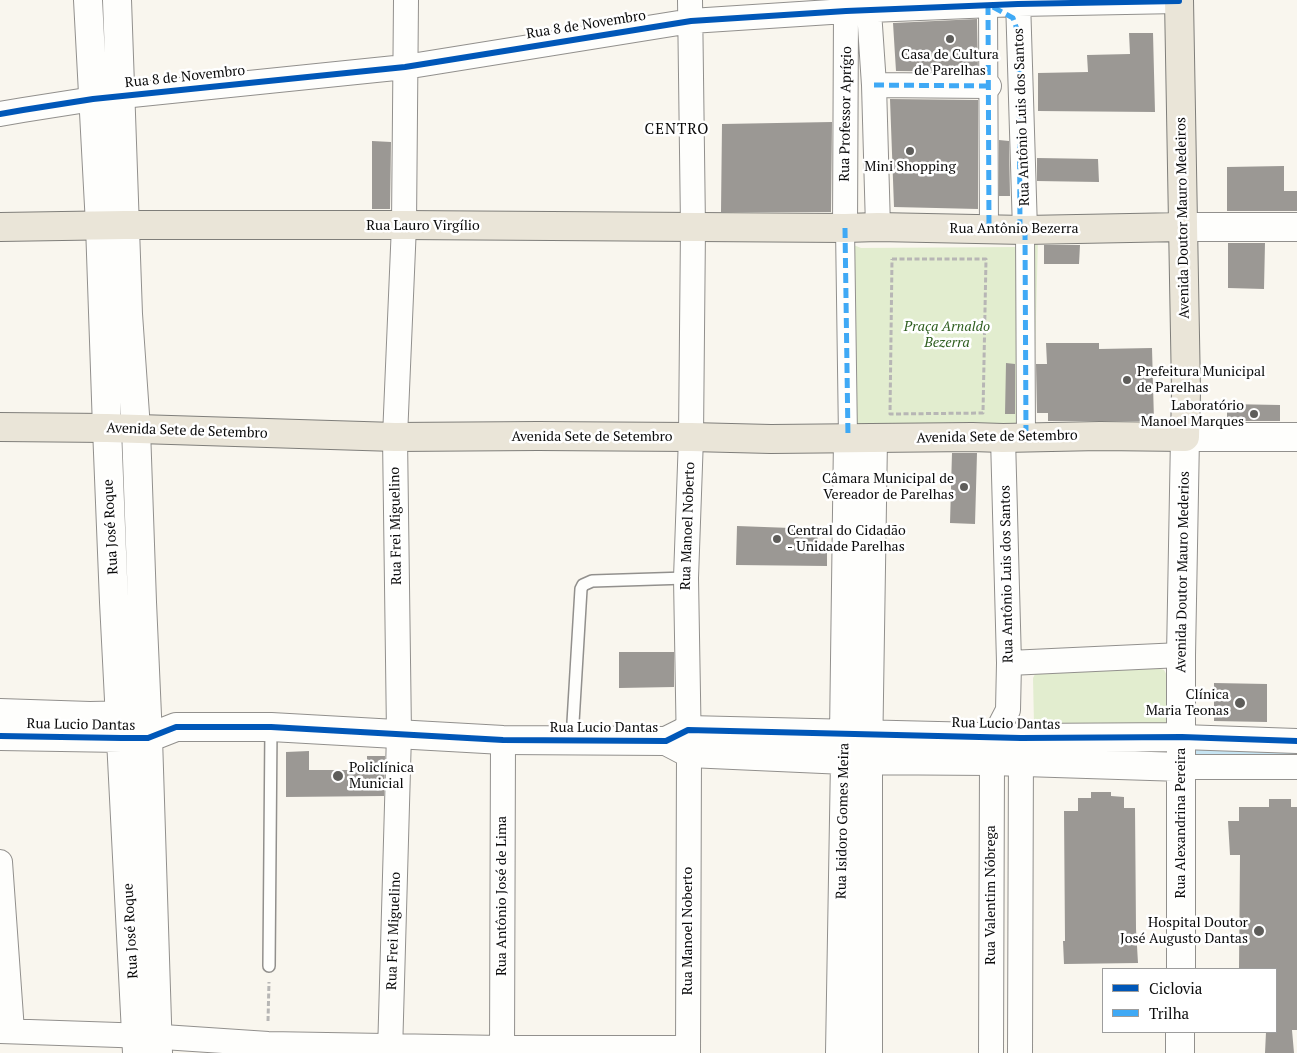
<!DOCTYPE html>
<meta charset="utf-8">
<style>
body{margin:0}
#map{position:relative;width:1297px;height:1053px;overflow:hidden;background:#f9f6ee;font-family:"PT Serif",serif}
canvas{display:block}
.legend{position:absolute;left:1102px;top:968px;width:175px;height:65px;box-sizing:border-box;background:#fff;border:1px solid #9d9d9d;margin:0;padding:6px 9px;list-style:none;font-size:15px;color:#0a0a0a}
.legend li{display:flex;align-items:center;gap:10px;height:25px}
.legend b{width:25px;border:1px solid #9d9d9d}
</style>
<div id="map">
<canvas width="1297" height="1053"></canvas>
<ul class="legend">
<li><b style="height:6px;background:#0057b8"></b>Ciclovia</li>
<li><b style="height:6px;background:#3fa9f5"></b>Trilha</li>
</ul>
</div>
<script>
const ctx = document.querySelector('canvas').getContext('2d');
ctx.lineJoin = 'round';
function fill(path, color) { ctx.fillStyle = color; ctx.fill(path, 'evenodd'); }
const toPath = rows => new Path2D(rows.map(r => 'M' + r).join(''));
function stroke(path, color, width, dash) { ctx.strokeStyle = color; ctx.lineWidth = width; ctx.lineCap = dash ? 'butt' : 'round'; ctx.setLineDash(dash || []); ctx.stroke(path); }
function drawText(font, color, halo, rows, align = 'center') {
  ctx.font = font + ' "PT Serif",serif'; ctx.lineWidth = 5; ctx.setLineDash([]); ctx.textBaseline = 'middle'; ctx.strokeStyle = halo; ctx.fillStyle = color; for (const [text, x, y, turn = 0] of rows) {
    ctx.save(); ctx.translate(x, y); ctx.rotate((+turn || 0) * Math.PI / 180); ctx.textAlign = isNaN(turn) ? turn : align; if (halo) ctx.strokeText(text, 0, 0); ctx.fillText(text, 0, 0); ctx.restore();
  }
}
fill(toPath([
 [1038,238,1034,397,1019,424,861,424,842,436,841,240,861,248,1017,247],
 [1156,667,1164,670,1169,679,1169,717,1166,724,1038,730,1034,724,1033,678,1036,672]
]), '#e2edcf');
stroke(toPath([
 [1115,751,1176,752],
 [1187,752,1297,754]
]), '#c6e4f2', 7);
fill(toPath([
 [977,19,978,72,896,71,893,23],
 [1129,33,1153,33,1155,112,1038,111,1038,73,1088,72,1087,55,1130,54],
 [890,99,978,100,978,209,894,207],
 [832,122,831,212,721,212,722,124],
 [999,140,1009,141,1010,196,999,196],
 [372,141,391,142,390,209,372,209],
 [1037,158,1098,159,1099,182,1037,181],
 [1284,166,1284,191,1297,191,1297,211,1227,211,1227,167],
 [1228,243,1265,243,1264,289,1228,288],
 [1044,245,1080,245,1079,264,1044,264],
 [1046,343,1099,343,1099,349,1152,348,1154,421,1048,421,1048,413,1037,413,1036,364,1047,364],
 [1006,363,1015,364,1015,414,1005,414],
 [1227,404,1280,405,1280,421,1227,421],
 [952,453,977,453,975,524,950,523],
 [737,526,818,529,817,548,827,549,827,566,736,565],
 [619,652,674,652,674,687,619,688],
 [1214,683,1267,684,1267,722,1214,721],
 [309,751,309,770,367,770,367,756,385,756,384,796,286,797,286,752],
 [1091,792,1111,792,1111,796,1124,797,1124,808,1135,808,1136,929,1138,963,1064,964,1063,941,1065,941,1064,811,1078,811,1078,798,1091,798],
 [1269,799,1291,799,1291,807,1297,807,1297,1030,1292,1030,1294,1053,1265,1053,1266,1032,1276,1032,1276,969,1239,969,1240,855,1230,855,1228,821,1239,821,1239,807,1269,807]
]), '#9b9894');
const service = toPath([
 [572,739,581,589,583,585,592,581,686,578],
 [269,966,271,727]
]);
const pedestrian = toPath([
 [988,5,989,230],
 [845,228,848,438],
 [1025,230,1026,438]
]);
const minor = toPath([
 [865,0,869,11,874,85,878,227],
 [1018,0,1025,230],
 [874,85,989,86],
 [0,114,23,110,93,99,405,67,691,21,846,11,1018,4,1179,1],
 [845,228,846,11,850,0],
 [1009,663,1181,655],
 [1182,737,1297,741],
 [1182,767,1297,767],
 [0,862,12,1031],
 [0,1031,148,1036,268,1044,502,1048,688,1048],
 [390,1053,399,734,395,437,404,225,406,0],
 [502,1053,503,740],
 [688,1053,689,753,686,578,691,437,693,227,690,0],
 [991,1053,992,761,994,737,1008,710,1009,663,1003,438],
 [1020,1053,1021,745]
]);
const tertiary = toPath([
 [88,0,100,225,107,428,114,602,137,1053],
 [117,0,128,314,136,429,142,602,148,738,158,1053],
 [1182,227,1297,227],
 [0,713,90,716,137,715],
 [0,736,122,738,148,738,176,727,271,727,503,740,666,741,688,730,1021,738,1182,737],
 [666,741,689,753,845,760,992,761,1182,767],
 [1181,969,1181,655,1185,437,1297,437],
 [840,1053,845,760,844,734,848,438],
 [868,1053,868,760,873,439],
 [1180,1053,1180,1032]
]);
const primary = toPath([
 [0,227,125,225,404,225,845,228,878,227,1025,230,1182,227],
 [0,427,107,428,395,437,538,436,691,437,771,439,972,437,1003,438,1100,436,1185,437,1186,391,1179,0]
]);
stroke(service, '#92908d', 14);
stroke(pedestrian, '#92908d', 20);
stroke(minor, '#92908d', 26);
stroke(tertiary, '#92908d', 30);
stroke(primary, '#7f7e7a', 30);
stroke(toPath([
 [892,259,986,259,983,413,890,414,892,259],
 [268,1021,269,982]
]), '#b7b6b5', 3, [5, 2.5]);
stroke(service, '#fefefc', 11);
stroke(pedestrian, '#fefefc', 18);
stroke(minor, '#fefefc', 24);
stroke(tertiary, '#fefefc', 28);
stroke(primary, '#eae5d8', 28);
stroke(toPath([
 [988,5,989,230],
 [993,7,1013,18,1019,35,1020,230],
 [874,85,989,86],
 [845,228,848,438],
 [1025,230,1026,438]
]), '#3fa9f5', 5, [10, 5]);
stroke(toPath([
 [0,114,23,110,93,99,405,67,691,21,846,11,1018,4,1179,1],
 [0,736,122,738,148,738,176,727,271,727,503,740,666,741,688,730,1021,738,1182,737,1297,741]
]), '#0057b8', 6);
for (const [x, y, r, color] of [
 [950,39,5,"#5e5d5a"],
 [910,151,5,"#5e5d5a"],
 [1127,380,5,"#5e5d5a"],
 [1254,414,5,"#5e5d5a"],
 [964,487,5,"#5e5d5a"],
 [777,539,5,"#5e5d5a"],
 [1240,703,6,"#5e5d5a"],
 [338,776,6,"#5e5d5a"],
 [1259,931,6,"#5e5d5a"]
]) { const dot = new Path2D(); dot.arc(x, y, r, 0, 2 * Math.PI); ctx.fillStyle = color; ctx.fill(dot); stroke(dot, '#fff', 2); }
drawText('14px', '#0a0a0a', '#fff', [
 ["Rua 8 de Novembro",586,25,-9],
 ["Rua 8 de Novembro",185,77,-6],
 ["Rua Professor Aprígio",846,114,-89],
 ["Rua Antônio Luis dos Santos",1022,117,-92],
 ["Avenida Doutor Mauro Medeiros",1183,218,-91],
 ["Rua Lauro Virgílio",423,226],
 ["Rua Antônio Bezerra",1014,229],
 ["Avenida Sete de Setembro",187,431,2],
 ["Avenida Sete de Setembro",592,437],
 ["Avenida Sete de Setembro",997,437,-1],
 ["Rua Frei Miguelino",396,526,-91],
 ["Rua Manoel Noberto",688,526,-88],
 ["Rua José Roque",111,527,-93],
 ["Avenida Doutor Mauro Mederios",1183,572,-89],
 ["Rua Antônio Luis dos Santos",1007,574,-91],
 ["Rua Lucio Dantas",1006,724,1],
 ["Rua Lucio Dantas",81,725,1],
 ["Rua Lucio Dantas",604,728],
 ["Rua Isidoro Gomes Meira",843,821,-89],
 ["Rua Alexandrina Pereira",1181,823,-90],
 ["Rua Valentim Nóbrega",991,895,-90],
 ["Rua Antônio José de Lima",502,896,-90],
 ["Rua José Roque",131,931,-93],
 ["Rua Frei Miguelino",394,931,-88],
 ["Rua Manoel Noberto",688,931,-90]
]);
drawText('14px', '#0a0a0a', '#fff', [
 ["Casa de Cultura",950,55,"center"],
 ["de Parelhas",950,71,"center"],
 ["Mini Shopping",910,167,"center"],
 ["Prefeitura Municipal",1137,372,"left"],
 ["de Parelhas",1137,388,"left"],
 ["Laboratório",1244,406],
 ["Manoel Marques",1244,422],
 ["Câmara Municipal de",954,479],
 ["Vereador de Parelhas",954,495],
 ["Central do Cidadão",787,531,"left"],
 ["- Unidade Parelhas",787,547,"left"],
 ["Clínica",1229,695],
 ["Maria Teonas",1229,711],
 ["Policlínica",349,768,"left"],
 ["Municial",349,784,"left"],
 ["Hospital Doutor",1248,923],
 ["José Augusto Dantas",1248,939]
], 'right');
drawText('italic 14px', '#2e5e1f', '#fff', [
 ["Praça Arnaldo",947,327],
 ["Bezerra",947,343]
]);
ctx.letterSpacing = '1px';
drawText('15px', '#0a0a0a', '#fff', [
 ["CENTRO",677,130]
]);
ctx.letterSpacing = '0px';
</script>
